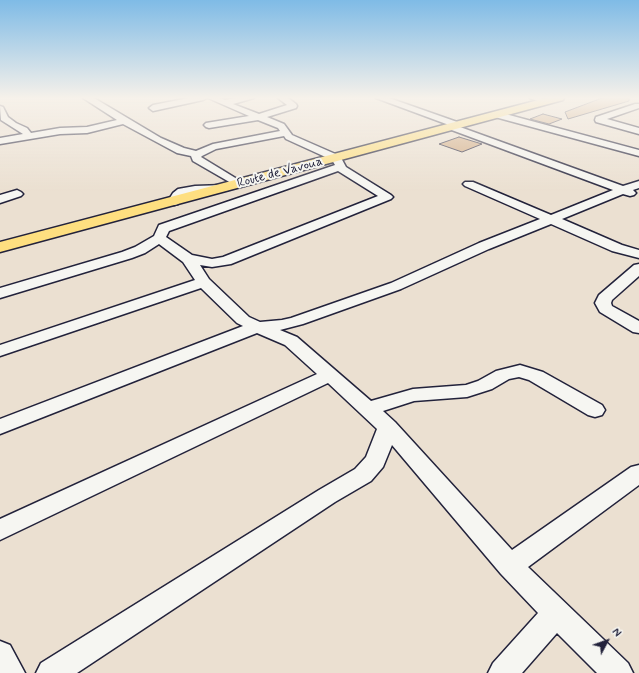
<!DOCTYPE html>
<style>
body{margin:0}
#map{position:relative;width:639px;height:673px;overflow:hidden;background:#ebe0d1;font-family:Mynerve,sans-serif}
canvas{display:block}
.north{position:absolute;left:587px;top:621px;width:40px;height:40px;-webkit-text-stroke:3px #f6f6f2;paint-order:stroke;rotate:49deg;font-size:11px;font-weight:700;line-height:16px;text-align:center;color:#22223b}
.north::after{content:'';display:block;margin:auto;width:14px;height:18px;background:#22223b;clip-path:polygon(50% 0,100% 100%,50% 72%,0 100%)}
</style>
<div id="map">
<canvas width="639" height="673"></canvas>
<div class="north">N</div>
</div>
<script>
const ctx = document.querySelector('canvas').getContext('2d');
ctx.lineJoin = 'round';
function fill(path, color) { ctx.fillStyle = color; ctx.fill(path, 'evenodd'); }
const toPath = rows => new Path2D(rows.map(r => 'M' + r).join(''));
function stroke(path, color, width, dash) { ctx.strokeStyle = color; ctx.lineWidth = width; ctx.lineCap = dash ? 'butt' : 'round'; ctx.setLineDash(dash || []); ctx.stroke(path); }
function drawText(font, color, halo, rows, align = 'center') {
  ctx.font = font + ' Mynerve,sans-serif'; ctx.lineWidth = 4; ctx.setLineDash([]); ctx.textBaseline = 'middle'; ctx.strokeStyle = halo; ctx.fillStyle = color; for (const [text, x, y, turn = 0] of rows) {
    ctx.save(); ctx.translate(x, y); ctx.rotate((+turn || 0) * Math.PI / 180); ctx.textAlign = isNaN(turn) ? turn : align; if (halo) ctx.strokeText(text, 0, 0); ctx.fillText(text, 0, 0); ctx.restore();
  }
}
const building = toPath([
 [602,98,629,98,629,101,568,119,565,112,602,98],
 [543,114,562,119,549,124,530,119,543,114],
 [459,137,482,144,462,152,439,144,459,137]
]);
fill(building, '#d1ab83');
stroke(building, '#22223b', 1);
const minor = toPath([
 [83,98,94,98,161,138,184,148,196,151,213,144,280,131,278,128,258,120,209,128,206,127,204,125,206,123,249,116,208,98,220,98,225,100,235,98,254,98,233,104,259,114,287,105,278,98,288,98,296,104,297,106,296,108,267,117,284,124,292,135,340,156,346,167,391,195,393,197,391,199,231,264,212,267,200,265,209,279,249,317,260,322,282,320,291,318,391,283,479,243,540,219,465,186,463,184,465,182,473,182,551,215,613,190,449,129,447,127,449,125,376,98,389,98,460,123,462,125,460,127,623,186,639,181,639,188,633,190,636,193,634,195,630,196,623,194,562,219,622,245,639,250,639,258,612,251,551,224,489,249,401,289,303,324,280,330,297,337,371,401,413,389,466,385,478,381,496,371,520,365,543,372,602,405,605,410,602,415,595,417,588,415,529,380,519,377,509,379,492,389,467,397,414,401,383,411,395,422,512,550,631,467,639,465,639,485,528,567,628,663,633,673,597,673,557,633,522,673,488,673,493,663,538,613,501,574,392,445,383,467,371,481,335,502,77,673,36,673,41,663,319,490,355,469,366,457,377,429,328,383,0,540,0,519,317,374,285,345,257,333,0,434,0,419,243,326,237,323,201,288,0,356,0,345,195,280,183,262,159,244,145,253,132,258,0,298,0,288,122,252,135,247,154,236,159,225,335,165,332,160,286,139,284,136,216,149,202,156,201,157,242,182,244,184,242,186,238,187,193,161,191,156,177,153,123,124,87,133,60,134,0,144,0,138,23,134,1,120,0,106,3,107,8,117,16,123,27,128,31,133,60,128,87,127,117,120,83,98],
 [338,171,378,196,223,257,212,259,192,255,166,237,169,231,338,171],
 [189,98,207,98,203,100,153,111,149,108,153,105,189,98],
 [530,98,542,98,549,102,545,104,530,98],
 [635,104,639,104,639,108,607,119,639,128,639,134,596,122,595,120,596,117,635,104],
 [498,112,639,150,639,156,495,117,494,115,495,113,498,112],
 [224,185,228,186,230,188,228,190,186,194,178,204,174,205,170,204,168,201,173,193,178,189,195,186,224,185],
 [17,190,21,192,23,194,21,196,0,203,0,195,17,190],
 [639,264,639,276,612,300,611,303,612,306,639,321,639,333,633,332,600,312,595,303,599,295,634,265,639,264],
 [0,641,10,645,25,673,0,673,0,641]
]);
const major = toPath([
 [546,98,564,98,563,100,0,252,0,242,546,98]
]);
stroke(minor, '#22223b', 3);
stroke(major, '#22223b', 3);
fill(minor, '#f6f6f2');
fill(major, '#fedf80');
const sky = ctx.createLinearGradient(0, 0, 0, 192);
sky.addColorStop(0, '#7fbbe6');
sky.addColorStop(0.51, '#f6f1ea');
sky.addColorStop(1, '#f6f1ea00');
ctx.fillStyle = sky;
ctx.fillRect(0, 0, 639, 192);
drawText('13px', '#22223b', '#f6f6f2', [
 ["Route de Vavoua",280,173,-15]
]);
</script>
